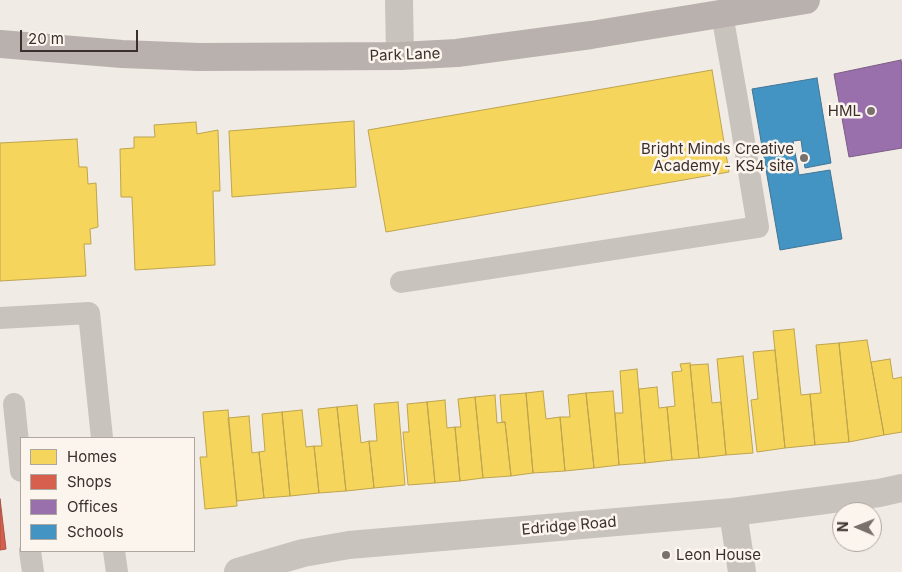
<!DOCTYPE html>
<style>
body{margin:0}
#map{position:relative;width:902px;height:572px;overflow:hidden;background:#f0ebe5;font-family:Inter,sans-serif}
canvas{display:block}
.legend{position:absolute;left:20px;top:437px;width:175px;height:115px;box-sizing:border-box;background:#fbf5ee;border:1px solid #aea6a0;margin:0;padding:6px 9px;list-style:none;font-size:15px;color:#3b302b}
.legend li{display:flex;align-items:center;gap:10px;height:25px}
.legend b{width:25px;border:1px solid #aea6a0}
.north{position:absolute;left:832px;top:502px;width:50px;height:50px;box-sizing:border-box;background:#fbf5ee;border:1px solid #aea6a0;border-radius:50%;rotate:271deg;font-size:14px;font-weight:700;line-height:20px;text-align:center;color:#3b302b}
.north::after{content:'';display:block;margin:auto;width:18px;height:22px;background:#7a716c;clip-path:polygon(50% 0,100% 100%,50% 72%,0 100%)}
.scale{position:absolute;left:20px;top:30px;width:118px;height:22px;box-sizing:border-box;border:2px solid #3b302b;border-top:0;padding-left:6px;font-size:15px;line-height:18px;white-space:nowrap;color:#3b302b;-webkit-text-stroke:4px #fbf5ee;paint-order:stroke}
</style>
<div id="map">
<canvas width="902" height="572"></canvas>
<ul class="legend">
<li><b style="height:14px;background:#f6d55c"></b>Homes</li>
<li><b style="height:14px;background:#d6604d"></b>Shops</li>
<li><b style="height:14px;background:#9970ab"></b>Offices</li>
<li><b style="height:14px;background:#4393c3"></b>Schools</li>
</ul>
<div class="north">N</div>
<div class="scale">20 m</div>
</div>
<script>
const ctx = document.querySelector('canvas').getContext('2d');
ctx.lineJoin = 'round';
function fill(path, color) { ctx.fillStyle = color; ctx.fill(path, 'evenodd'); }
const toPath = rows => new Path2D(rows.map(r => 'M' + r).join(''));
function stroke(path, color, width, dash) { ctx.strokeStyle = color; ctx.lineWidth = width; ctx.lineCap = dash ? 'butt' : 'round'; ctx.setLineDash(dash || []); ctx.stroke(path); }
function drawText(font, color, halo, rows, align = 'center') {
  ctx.font = font + ' Inter,sans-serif'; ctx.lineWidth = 5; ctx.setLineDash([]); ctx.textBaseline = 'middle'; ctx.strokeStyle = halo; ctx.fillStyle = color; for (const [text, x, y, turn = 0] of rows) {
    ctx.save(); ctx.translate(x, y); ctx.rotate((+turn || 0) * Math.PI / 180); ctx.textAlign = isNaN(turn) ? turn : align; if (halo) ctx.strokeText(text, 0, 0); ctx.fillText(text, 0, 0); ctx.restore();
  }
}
const homes = toPath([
 [712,70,729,172,386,232,368,130,712,70],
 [354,121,356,187,232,197,229,131,354,121],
 [196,122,197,134,218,130,220,191,213,191,215,265,135,270,132,197,121,197,120,149,134,148,134,137,155,137,154,125,196,122],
 [77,139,79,167,87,167,88,184,96,183,98,227,90,229,91,244,84,244,86,276,0,281,0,143,77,139],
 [794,329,801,395,810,394,815,445,785,448,773,331,794,329],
 [867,340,884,435,849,442,839,343,867,340],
 [839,343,849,442,815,445,810,394,821,393,816,345,839,343],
 [775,350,785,448,757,452,751,400,758,399,753,352,775,350],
 [743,356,753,453,726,455,717,359,743,356],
 [890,359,893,379,902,377,902,432,884,435,871,362,890,359],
 [690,363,699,458,672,460,667,407,675,406,672,372,682,371,680,364,690,363],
 [708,364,712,403,721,402,726,455,699,458,690,365,708,364],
 [637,369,645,463,619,465,615,413,623,413,620,371,637,369],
 [657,387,659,408,667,407,672,460,645,463,639,389,657,387],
 [543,391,546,419,560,417,565,471,533,473,526,393,543,391],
 [613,391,619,465,594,468,586,393,613,391],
 [526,393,533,473,511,476,505,422,502,422,500,395,526,393],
 [586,393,594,468,565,471,560,417,570,417,568,395,586,393],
 [495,395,497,423,505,422,511,476,483,478,475,397,495,395],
 [475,397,483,478,460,481,455,427,461,427,458,399,475,397],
 [445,400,447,428,455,427,460,481,435,483,427,402,445,400],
 [398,402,405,485,374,488,369,441,377,441,374,404,398,402],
 [427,402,435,483,408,485,403,432,409,432,407,404,427,402],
 [357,405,361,443,369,441,374,488,346,491,337,407,357,405],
 [337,407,346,491,319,493,314,446,322,446,318,409,337,407],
 [228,410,237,506,205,509,200,457,207,457,203,412,228,410],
 [302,410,306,447,314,446,319,493,290,496,282,412,302,410],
 [282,412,290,496,264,498,259,452,265,451,262,414,282,412],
 [249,416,252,453,259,452,264,498,237,501,228,418,249,416]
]);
fill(homes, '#f6d55c');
stroke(homes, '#bea44d', 1);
const shops = toPath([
 [0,499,6,549,0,550,0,499]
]);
fill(shops, '#d6604d');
stroke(shops, '#a85243', 1);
const offices = toPath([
 [901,60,902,67,902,148,849,157,834,74,901,60]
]);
fill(offices, '#9970ab');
stroke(offices, '#7d5d85', 1);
const schools = toPath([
 [817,78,831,163,805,168,801,140,793,141,799,175,830,170,842,239,780,250,752,89,817,78]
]);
fill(schools, '#4393c3');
stroke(schools, '#417595', 1);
stroke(toPath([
 [401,282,758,227,738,105,722,14],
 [0,318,89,313,102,438],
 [14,404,21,471],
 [30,551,33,572],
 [114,551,117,572]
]), '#c9c3be', 22);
stroke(toPath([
 [399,0,400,56],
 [733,512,742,572],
 [238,572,303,553,349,545,733,512,879,493,902,488]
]), '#c9c3be', 28);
stroke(toPath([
 [0,44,122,54,199,57,400,56,457,53,591,35,806,0]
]), '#b8b1ad', 28);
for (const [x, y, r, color] of [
 [871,111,5,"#7a716c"],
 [804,158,5,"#7a716c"],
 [666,555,5,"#7a716c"]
]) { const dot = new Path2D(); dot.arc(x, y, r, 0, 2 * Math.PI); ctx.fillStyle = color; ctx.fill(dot); stroke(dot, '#fbf5ee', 2); }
drawText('15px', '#3b302b', '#fbf5ee', [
 ["Park Lane",405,55,-2],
 ["Edridge Road",569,526,-5]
]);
drawText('15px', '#3b302b', '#fbf5ee', [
 ["HML",861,111],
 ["Bright Minds Creative",794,149],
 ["Academy - KS4 site",794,166],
 ["Leon House",676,555,"left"]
], 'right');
</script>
